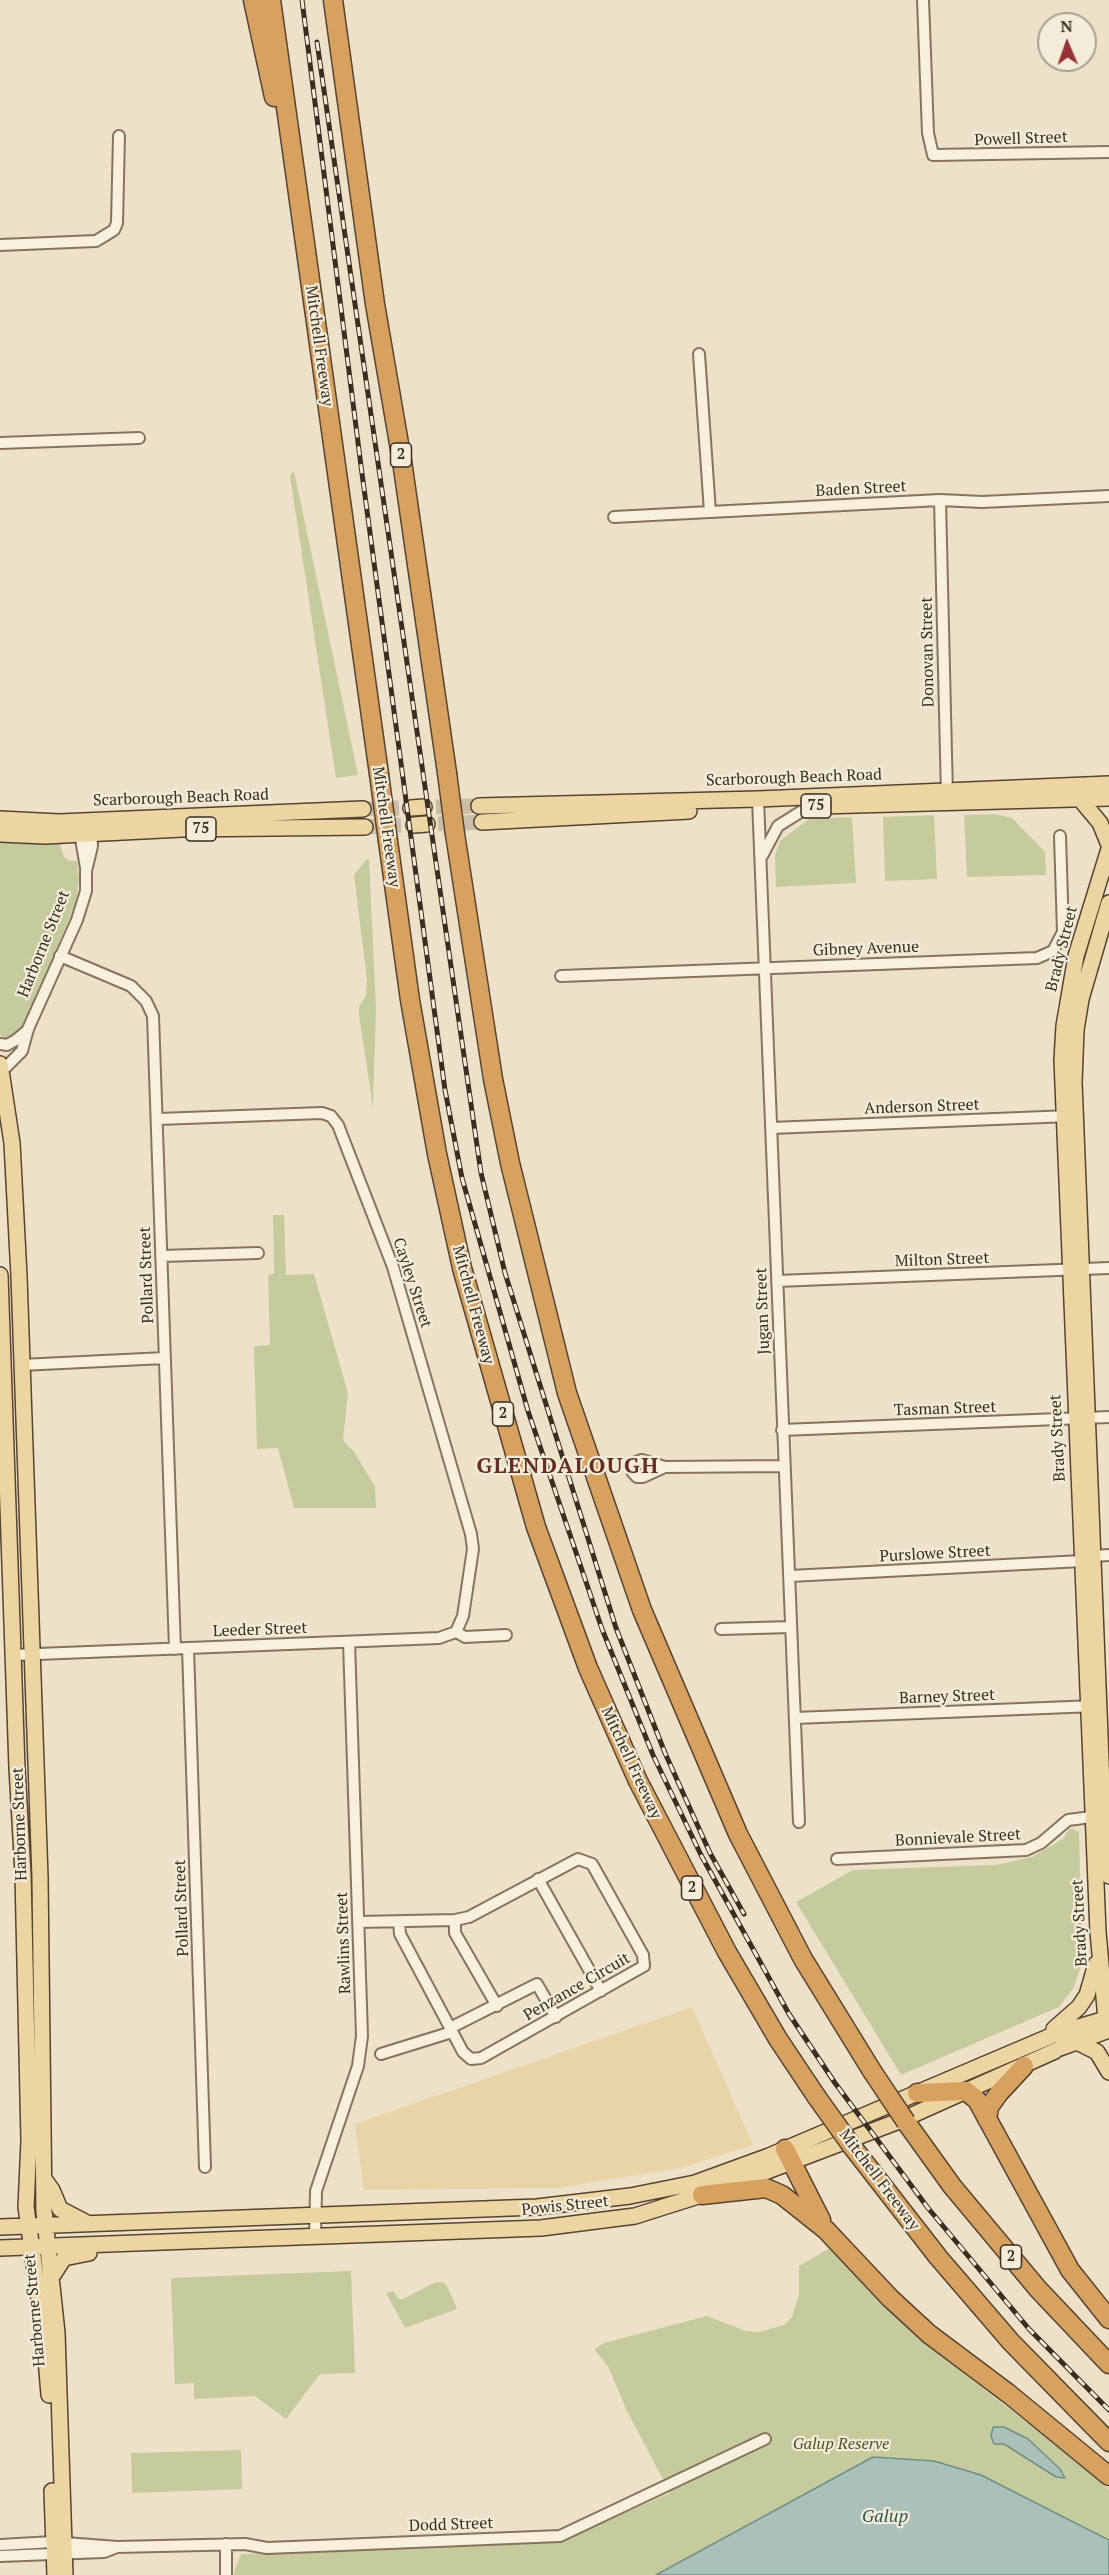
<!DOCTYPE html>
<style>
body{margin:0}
#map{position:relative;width:1109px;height:2575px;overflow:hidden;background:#ede2c9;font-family:"PT Serif",serif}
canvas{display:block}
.north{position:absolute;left:1037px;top:12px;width:60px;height:60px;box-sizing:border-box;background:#f4ecd8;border:2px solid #aaa08f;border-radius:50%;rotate:358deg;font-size:16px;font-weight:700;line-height:24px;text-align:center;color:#3a2d21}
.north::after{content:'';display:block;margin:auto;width:21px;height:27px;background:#953133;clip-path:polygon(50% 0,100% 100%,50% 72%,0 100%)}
</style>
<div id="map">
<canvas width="1109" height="2575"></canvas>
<div class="north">N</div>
</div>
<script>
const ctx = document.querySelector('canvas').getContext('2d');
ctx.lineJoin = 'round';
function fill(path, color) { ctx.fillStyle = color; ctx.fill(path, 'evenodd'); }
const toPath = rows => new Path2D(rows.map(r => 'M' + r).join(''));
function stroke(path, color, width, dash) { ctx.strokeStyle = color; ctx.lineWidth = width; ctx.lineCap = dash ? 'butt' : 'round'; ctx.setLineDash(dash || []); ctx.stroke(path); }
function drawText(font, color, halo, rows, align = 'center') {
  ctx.font = font + ' "PT Serif",serif'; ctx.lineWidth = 4.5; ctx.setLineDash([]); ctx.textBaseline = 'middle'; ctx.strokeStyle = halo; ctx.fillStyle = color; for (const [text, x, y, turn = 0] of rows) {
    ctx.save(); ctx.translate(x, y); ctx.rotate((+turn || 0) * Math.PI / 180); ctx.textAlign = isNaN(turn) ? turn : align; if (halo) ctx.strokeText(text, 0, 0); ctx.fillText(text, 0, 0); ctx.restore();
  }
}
fill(toPath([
 [294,471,358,775,336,778,290,476],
 [994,814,1012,818,1045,852,1046,875,967,877,964,815],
 [934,815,937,879,885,881,883,817],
 [852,817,856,883,776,887,775,855,780,841,809,819],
 [0,841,20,844,60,844,64,857,70,861,77,861,79,879,76,903,25,1022,15,1036,6,1040,0,1035],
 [367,859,369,859,376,1009,373,1108,359,1015,359,1007,366,995,367,980,354,875],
 [273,1215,284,1215,286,1275,314,1274,348,1393,343,1440,355,1453,375,1487,376,1508,294,1508,278,1448,257,1449,254,1346,270,1345,268,1275,274,1274],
 [1070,1828,1079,1832,1082,1963,1074,1987,1059,2007,901,2075,796,1902,853,1870,996,1865,1032,1857,1063,1839],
 [830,2248,918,2338,1088,2470,1109,2490,1109,2575,233,2575,241,2554,561,2541,670,2493,626,2409,609,2368,594,2349,604,2343,707,2316,746,2331,759,2332,784,2325,792,2317,799,2294,799,2266],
 [351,2271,355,2373,320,2374,286,2419,255,2396,194,2399,194,2383,175,2384,171,2278],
 [443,2282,447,2286,457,2309,405,2328,386,2293,393,2291,399,2299,403,2299,434,2283],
 [241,2450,242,2489,132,2493,131,2453]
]), '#c6cb9d');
fill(toPath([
 [692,2007,753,2145,681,2168,558,2188,364,2190,355,2124]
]), '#e7d5a8');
const water = toPath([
 [993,2427,1004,2427,1028,2439,1060,2469,1065,2478,1056,2477,1004,2444,994,2444,991,2436,993,2427],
 [873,2457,934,2461,981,2475,1109,2540,1109,2575,656,2575,873,2457]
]);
fill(water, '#a9c1ba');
stroke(water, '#709087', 1.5);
stroke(toPath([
 [436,807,479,806],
 [363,809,399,808],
 [438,824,482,822],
 [365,827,401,825]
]), '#c9bea7', 15, [15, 8]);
const minor = toPath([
 [923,0,928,133,933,155,1109,152],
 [0,245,96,241,114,230,117,223,119,136],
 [699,354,710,512],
 [0,443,139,438],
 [940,500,947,796],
 [614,517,940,500,982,502,1109,496],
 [758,799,799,1822],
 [79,827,86,868],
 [762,856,778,826,810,806],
 [60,956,131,986,146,1001,153,1016,175,1649],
 [561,976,1037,958,1053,951,1063,932,1060,836],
 [0,1044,7,1045,16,1040,28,1030],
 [2,1071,22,1051,28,1029,77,920,86,891,86,871,92,846,91,829],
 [158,1119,322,1113,331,1116,338,1125,393,1267,471,1534,473,1549,463,1616,456,1632],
 [771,1128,1070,1116],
 [161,1256,258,1253],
 [777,1281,1109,1268],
 [21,1365,165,1358],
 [782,1430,1109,1417],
 [665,1467,642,1460,636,1462,633,1473,637,1477,643,1477,665,1467,784,1466],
 [1093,1556,1109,1555],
 [790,1576,1082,1561],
 [721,1629,791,1627],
 [188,1648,205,2167],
 [13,1655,439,1638,456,1632,465,1637,506,1635],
 [795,1718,1095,1706],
 [837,1859,1026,1850,1041,1843,1068,1820,1099,1816],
 [538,1879,601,1991],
 [455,1920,455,1933,497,2006],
 [358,1922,455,1920,469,1917,578,1859,592,1864,643,1955,644,1966,481,2058,471,2059,463,2052,400,1934,399,1922],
 [450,2028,537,1984,556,2017],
 [381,2054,452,2032],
 [315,2237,316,2191,358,2066,362,2036,349,1642],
 [226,2544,226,2575],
 [0,2545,53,2542,117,2547,245,2544,267,2548,560,2536,765,2439],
 [0,2556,104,2552,117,2547]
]);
const primary = toPath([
 [1080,799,1100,823,1109,845],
 [479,806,758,799,1109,784],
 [821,806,1109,798],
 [411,808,424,807],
 [0,819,59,822,363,809],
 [482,822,689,811],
 [414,825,427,824],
 [0,834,45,836,182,829,365,827],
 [1109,903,1081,999,1076,1030,1074,1082,1102,1786,1109,1876],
 [0,1064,12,1143,19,1276,40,1877,44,2211,57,2333,65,2575],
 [0,1275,17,1768,23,1874,29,2141,26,2207,44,2334,49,2395],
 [1054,2029,1079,2007,1087,1995,1096,1964],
 [1107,2030,1098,1932,1062,1060,1064,1026,1076,956,1109,849],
 [1055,2034,1109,2018],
 [1077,2042,1097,2052,1109,2072],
 [1060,2048,1109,2030],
 [44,2179,52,2190,60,2209,85,2222],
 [0,2227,537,2207,630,2196,695,2183,769,2156,1051,2036],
 [0,2248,541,2228,635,2216,720,2189,899,2121,1055,2051],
 [51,2278,64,2258,89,2253],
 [52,2491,55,2575]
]);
const motorway = toPath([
 [253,0,274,97],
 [271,0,379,774],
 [333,0,375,304,402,461,447,773],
 [455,834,493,1079,510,1163,567,1393,642,1610,738,1834,803,1959,872,2071],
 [388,841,410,1000,437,1154,462,1268,536,1527,588,1668,638,1781,727,1952,778,2039,816,2096],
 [917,2093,966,2091,977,2100,1070,2270,1109,2319],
 [987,2119,989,2107,999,2093,1024,2066],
 [906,2122,952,2186,1038,2289,1109,2364],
 [851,2145,938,2257,1011,2342,1109,2442],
 [785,2149,821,2220],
 [702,2195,766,2188,782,2195,826,2230,890,2298,929,2334,1009,2394,1109,2476]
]);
stroke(minor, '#88745e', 14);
stroke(primary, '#574332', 18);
stroke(motorway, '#574332', 21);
stroke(minor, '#f8efdc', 10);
stroke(primary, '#edd5a3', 15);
stroke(motorway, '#d7a15f', 18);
const rail = toPath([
 [302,0,361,466,445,1090,462,1178,528,1411,602,1629,653,1755,701,1855,789,2014,835,2083,928,2208,1029,2329,1109,2410],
 [317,42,481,1173,505,1273,616,1628,665,1753,710,1853,744,1914]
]);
stroke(rail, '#3a2d21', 5);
stroke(rail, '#f4ecd8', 3, [9]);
const motorwayBridge = toPath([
 [447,773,455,834],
 [379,774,388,841],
 [872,2071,906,2122],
 [816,2096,851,2145]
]);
stroke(motorwayBridge, '#574332', 21, []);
stroke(motorwayBridge, '#d7a15f', 18);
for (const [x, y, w] of [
 [401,455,21],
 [816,806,30],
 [201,829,30],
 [503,1414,21],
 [692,1888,21],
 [1011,2257,21]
]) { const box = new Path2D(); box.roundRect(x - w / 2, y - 12, w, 24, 4.5); ctx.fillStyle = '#f4ecd8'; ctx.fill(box); stroke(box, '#3a2d21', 1.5); }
drawText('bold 15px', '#3a2d21', null, [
 ["2",401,455],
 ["75",816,806],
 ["75",201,829],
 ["2",503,1414],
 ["2",692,1888],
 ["2",1011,2257]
]);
drawText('16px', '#3a2d21', '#f4ecd8', [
 ["Powell Street",1021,139,-2],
 ["Mitchell Freeway",319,346,82],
 ["Baden Street",861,489,-3],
 ["Donovan Street",928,652,-91],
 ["Scarborough Beach Road",794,778,-2],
 ["Scarborough Beach Road",181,798,-2],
 ["Mitchell Freeway",386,827,82],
 ["Harborne Street",44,944,-68],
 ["Gibney Avenue",866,949,-2],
 ["Brady Street",1062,949,-76],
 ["Anderson Street",922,1107,-2],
 ["Milton Street",942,1260,-2],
 ["Pollard Street",147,1275,-92],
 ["Cayley Street",412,1283,72],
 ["Mitchell Freeway",473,1305,75],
 ["Jugan Street",763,1311,-92],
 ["Tasman Street",945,1409,-2],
 ["Brady Street",1058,1438,-93],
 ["Purslowe Street",935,1554,-3],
 ["Leeder Street",260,1630,-2],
 ["Barney Street",947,1697,-2],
 ["Mitchell Freeway",631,1763,65],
 ["Harborne Street",20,1824,-92],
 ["Bonnievale Street",958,1838,-3],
 ["Pollard Street",182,1908,-92],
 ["Brady Street",1080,1923,-93],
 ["Rawlins Street",344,1943,-92],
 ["Penzance Circuit",577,1987,-30],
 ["Mitchell Freeway",879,2180,53],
 ["Powis Street",565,2206,-6],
 ["Harborne Street",35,2310,-95],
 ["Dodd Street",451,2525,-2]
]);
drawText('italic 16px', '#4a5529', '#f4ecd8', [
 ["Galup Reserve",841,2444]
]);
drawText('italic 18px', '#315856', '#f4ecd8', [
 ["Galup",885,2517]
]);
ctx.letterSpacing = '1.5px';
drawText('bold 22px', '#642f22', '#f4ecd8', [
 ["GLENDALOUGH",568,1467]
]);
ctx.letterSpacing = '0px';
</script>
